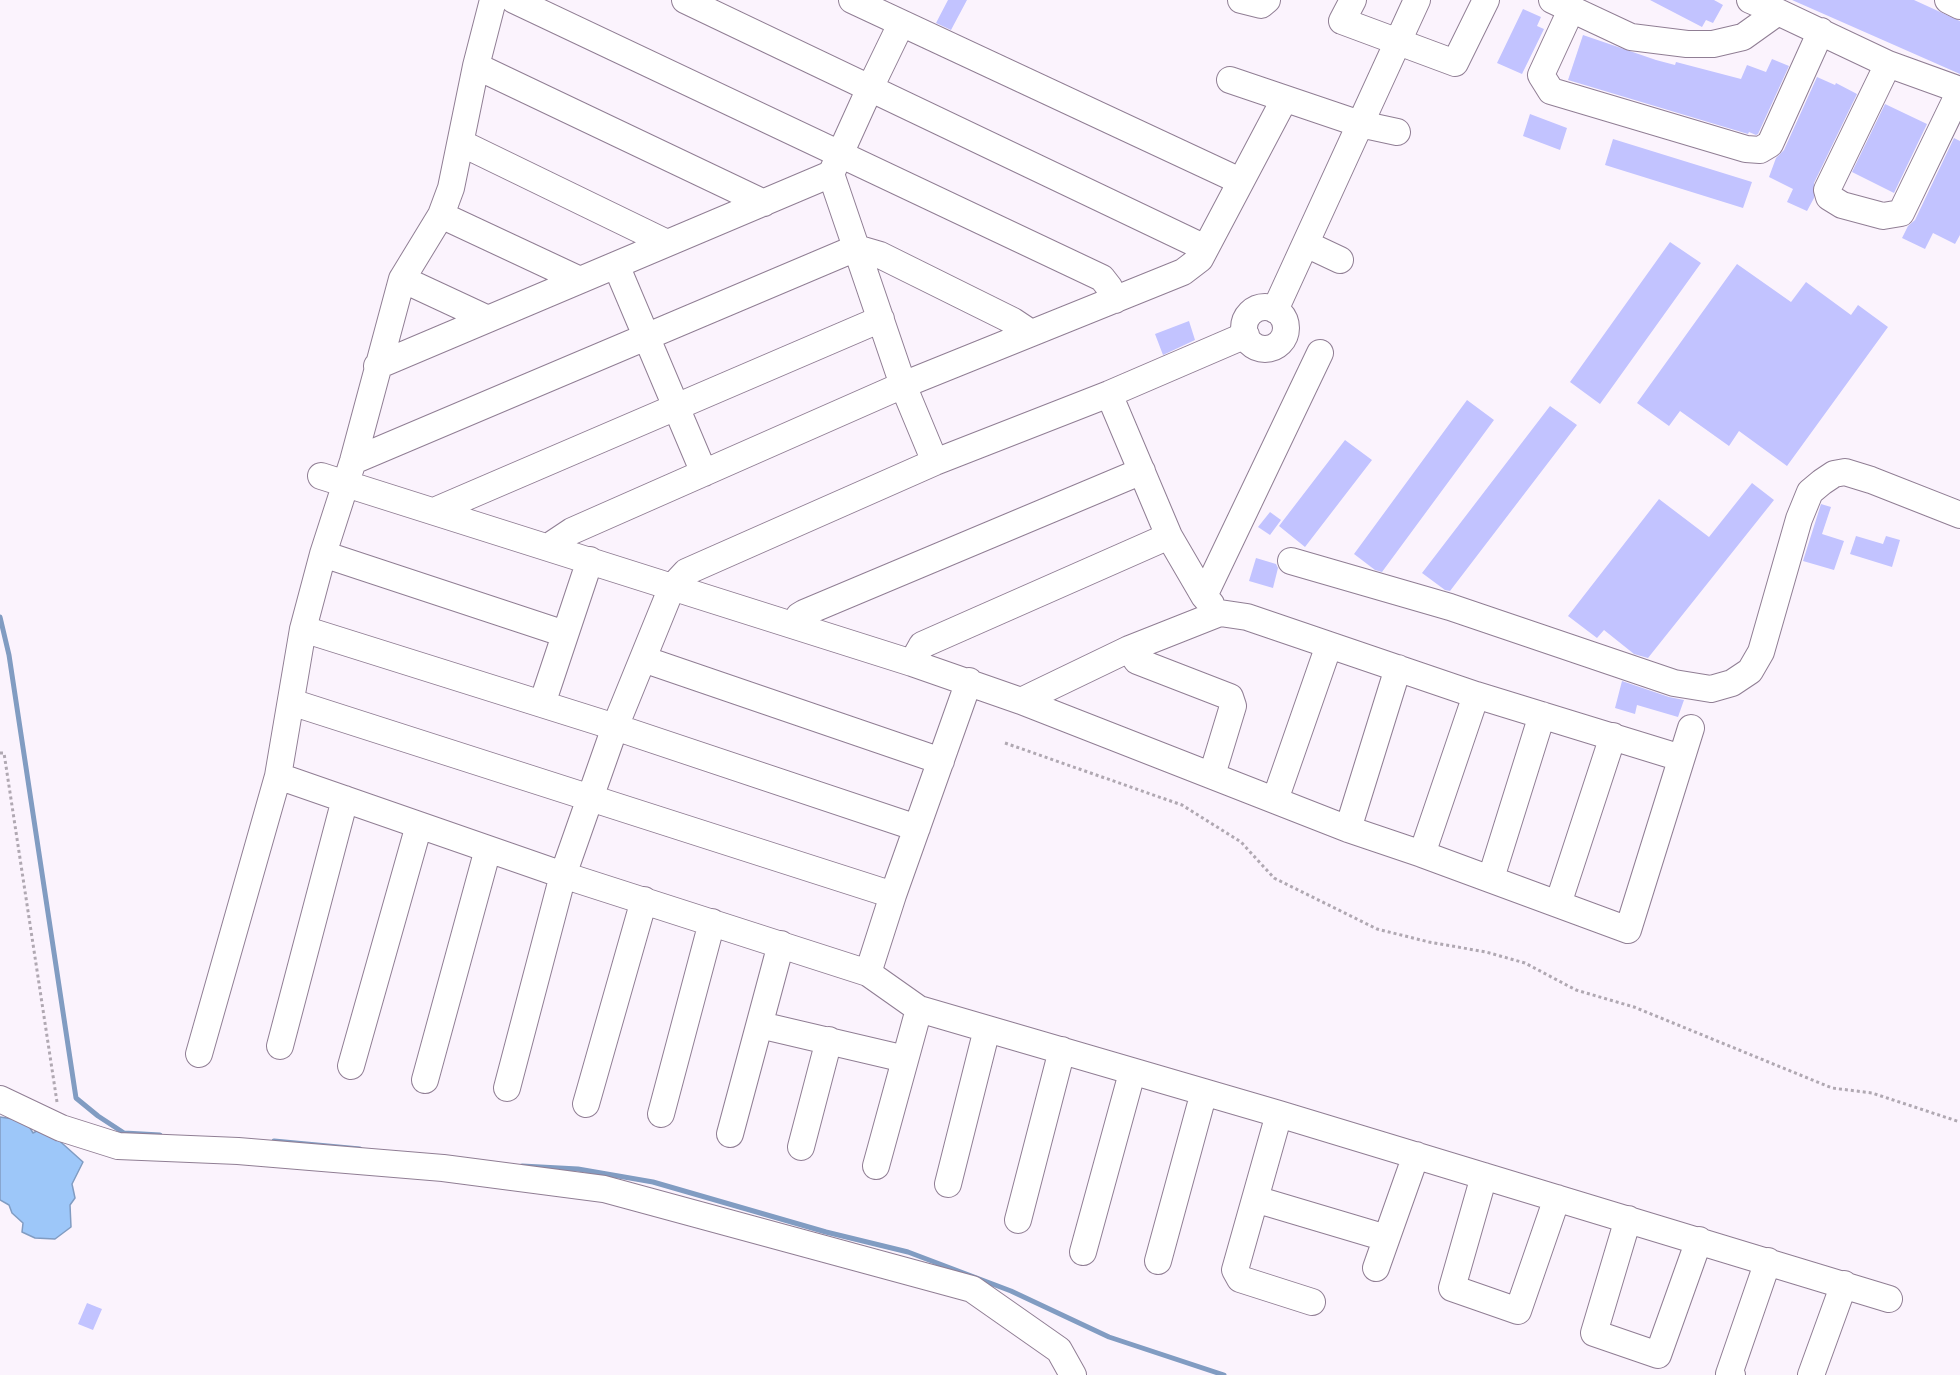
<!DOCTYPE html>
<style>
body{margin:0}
canvas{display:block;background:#fbf3fd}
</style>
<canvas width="1960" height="1375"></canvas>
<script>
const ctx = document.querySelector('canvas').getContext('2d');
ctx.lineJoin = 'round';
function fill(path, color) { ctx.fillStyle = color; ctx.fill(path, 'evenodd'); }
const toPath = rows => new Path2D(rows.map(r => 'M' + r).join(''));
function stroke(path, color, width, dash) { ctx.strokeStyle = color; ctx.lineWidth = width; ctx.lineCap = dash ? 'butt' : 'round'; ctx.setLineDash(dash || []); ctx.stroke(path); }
const water = toPath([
 [0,1117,26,1121,33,1133,44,1127,83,1162,72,1184,75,1198,70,1205,71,1227,55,1239,35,1238,22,1232,23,1223,12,1213,9,1205,0,1200,0,1117]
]);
fill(water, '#9dc7f9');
stroke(water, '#819cc2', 1.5);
stroke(toPath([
 [0,617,9,655,76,1098,98,1116,124,1133,160,1135],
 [274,1141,360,1149],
 [522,1166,578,1169,653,1182,826,1232,908,1252,1011,1291,1109,1337,1224,1375]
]), '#819cc2', 5);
fill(toPath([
 [948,0,967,0,951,30,936,23],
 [1650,0,1714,0,1723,5,1713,23,1706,20,1702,27],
 [1792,0,1914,0,1960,21,1960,74],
 [1523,9,1541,17,1537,26,1544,29,1522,74,1497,63],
 [1583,35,1656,60,1675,65,1676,62,1741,79,1747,65,1766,72,1772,59,1789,66,1758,134,1756,135,1749,132,1748,134,1568,80],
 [1817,77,1835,85,1836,83,1857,94,1814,183,1814,198,1807,211,1787,202,1793,189,1769,177,1776,158,1784,150],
 [1885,104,1927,124,1894,193,1852,172],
 [1530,114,1567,128,1560,150,1523,136],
 [1954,138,1960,141,1960,235,1955,244,1933,233,1925,249,1902,238,1908,226,1915,220],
 [1613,139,1752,182,1743,208,1605,165],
 [1670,242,1701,263,1600,404,1570,382],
 [1737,264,1791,302,1806,282,1851,315,1858,305,1888,327,1787,466,1739,431,1729,446,1680,411,1669,426,1637,403],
 [1189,321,1195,340,1163,355,1155,334],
 [1467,400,1494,420,1382,572,1375,570,1354,554],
 [1550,406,1577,425,1450,591,1445,590,1422,573],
 [1345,440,1372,460,1305,547,1279,526],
 [1752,483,1774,500,1648,658,1634,654,1604,630,1597,638,1568,616,1659,499,1709,537],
 [1821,504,1831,507,1822,534,1844,541,1834,570,1803,561],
 [1270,512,1281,520,1270,535,1258,527],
 [1856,536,1883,544,1886,536,1900,540,1892,567,1850,554],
 [1256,558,1276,564,1278,568,1273,588,1249,581],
 [1622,681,1669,697,1684,700,1678,717,1637,705,1635,714,1615,708],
 [87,1303,102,1309,93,1330,78,1324]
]), '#c2c3ff');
const minor = toPath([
 [514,0,1102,278,1109,287,1115,300],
 [685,0,1205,248],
 [852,0,1240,181],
 [1241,0,1261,5,1267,0],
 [1353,0,1342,21,1455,63,1486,0],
 [1552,0,1631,37,1687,44,1713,44,1743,37,1778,12,1888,64,1960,90],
 [1750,0,1778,12],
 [1948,0,1960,6],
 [1571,10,1541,75,1551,91,1746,149,1760,150,1770,144,1821,31],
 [901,24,870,88,831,174,903,385,935,462],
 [1888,64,1827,190,1829,197,1842,205,1883,216,1901,213,1960,91],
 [476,66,764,203],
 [1230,80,1360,124,1397,132],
 [461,143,667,243],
 [441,215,580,280],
 [1306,244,1340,260],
 [616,265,704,473],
 [402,279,488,319],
 '1244 328a21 21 0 1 1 42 0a21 21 0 1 1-42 0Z',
 [1275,310,1417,0],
 [377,366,831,174],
 [1109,394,1169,536,1204,596,1211,604],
 [353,461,856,248,880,255,1013,321,1031,333],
 [321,476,912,663,1021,701,1129,649,1220,613,1247,617,1476,695,1681,758],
 [434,511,881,319],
 [548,547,572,531,903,385,1183,272,1200,259,1284,100],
 [323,554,565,634],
 [1291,561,1450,607,1674,683,1711,689,1732,683,1750,671,1761,652,1799,519,1810,492,1822,482,1834,474,1845,472,1871,480,1960,515],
 [1204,596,1320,353],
 [796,626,799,616,804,613,1142,471],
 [303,629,615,727,917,828],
 [1129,649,1137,661,1230,697,1233,706,1212,775],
 [643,659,941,761],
 [912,663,922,645,1169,536],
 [969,681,893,895,868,973,919,1009,1279,1114,1889,1299],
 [1021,701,1348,829,1422,854,1476,695],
 [291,702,893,895],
 [542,704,590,560],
 [278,776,563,875,507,1088],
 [1275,800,1329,645],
 [1348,829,1398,668],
 [1422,854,1628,930,1691,728],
 [1491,878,1542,715],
 [1558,904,1613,736],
 [868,973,563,875,615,727,672,587,686,572,935,462,1109,394,1246,335],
 [760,1025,905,1059],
 [280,1046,345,799],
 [199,1054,278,776,303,629,323,554,353,461,402,279,441,215,451,188,476,66,493,0],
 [351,1066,419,825],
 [425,1080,488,849],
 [0,1099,61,1128,118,1146,238,1151,443,1168,604,1189,972,1289,1059,1350,1073,1375],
 [586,1104,644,900],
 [661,1114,712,922],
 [1279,1114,1235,1270,1240,1279,1312,1302],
 [730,1134,781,944],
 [801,1147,829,1040],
 [876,1166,919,1009],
 [1484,1176,1452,1288,1518,1311,1557,1198],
 [948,1184,987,1029],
 [1255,1199,1386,1238],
 [1628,1219,1594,1333,1658,1355,1699,1240],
 [1018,1220,1062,1050],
 [1083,1252,1132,1073],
 [1158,1261,1204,1092],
 [1376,1268,1416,1155],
 [1732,1375,1729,1374,1768,1261],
 [1811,1375,1844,1284]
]);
stroke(minor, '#907e94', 28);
stroke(toPath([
 [1005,743,1182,805,1241,842,1274,878,1377,929,1429,942,1486,952,1525,963,1576,990,1634,1007,1832,1088,1872,1093,1960,1122],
 [0,753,4,753,57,1102]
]), '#b0a8b2', 3, [3, 3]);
stroke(minor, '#fff', 26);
</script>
